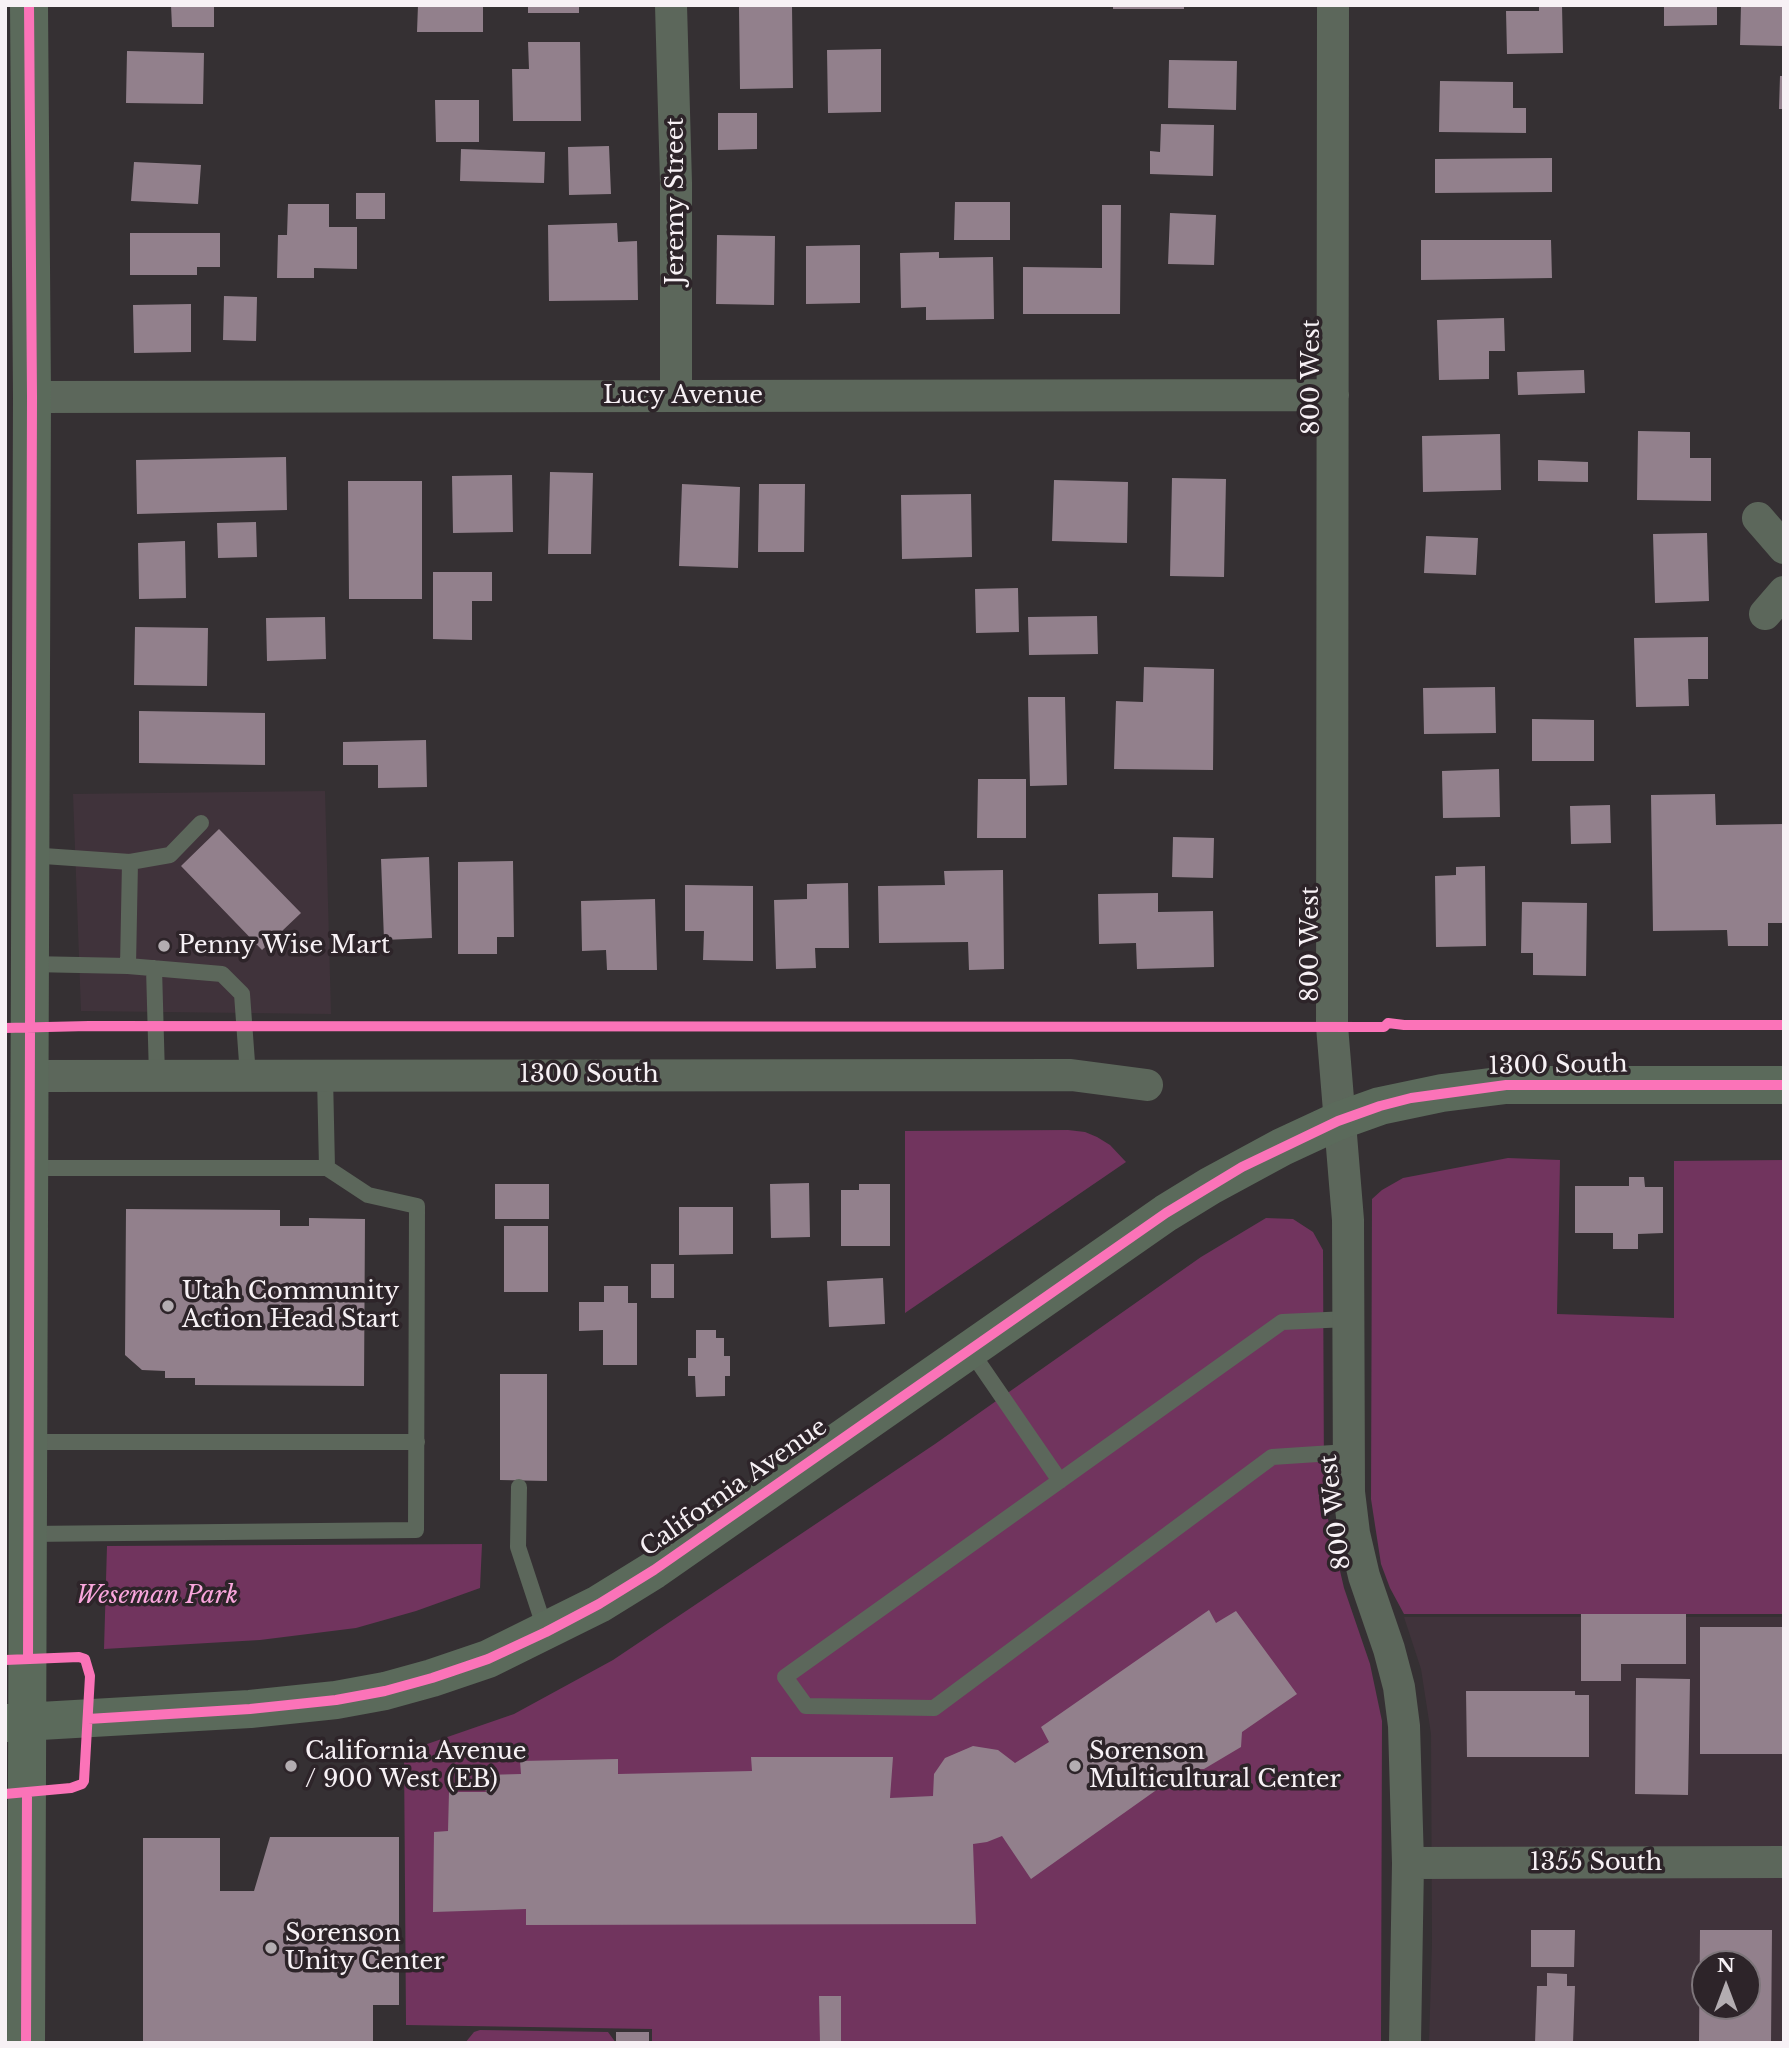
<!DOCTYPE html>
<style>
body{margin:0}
#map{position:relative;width:1789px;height:2048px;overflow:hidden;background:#353033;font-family:"Libre Baskerville",serif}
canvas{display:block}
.frame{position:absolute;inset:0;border:7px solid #f7f1f5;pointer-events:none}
.north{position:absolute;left:1691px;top:1950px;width:70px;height:70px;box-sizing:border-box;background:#2d2429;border:2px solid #7e767b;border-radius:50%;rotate:0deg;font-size:19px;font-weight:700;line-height:28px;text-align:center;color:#f7f1f5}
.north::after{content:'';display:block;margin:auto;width:24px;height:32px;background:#b3adb1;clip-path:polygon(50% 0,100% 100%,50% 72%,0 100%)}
</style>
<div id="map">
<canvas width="1789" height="2048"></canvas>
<div class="frame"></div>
<div class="north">N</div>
</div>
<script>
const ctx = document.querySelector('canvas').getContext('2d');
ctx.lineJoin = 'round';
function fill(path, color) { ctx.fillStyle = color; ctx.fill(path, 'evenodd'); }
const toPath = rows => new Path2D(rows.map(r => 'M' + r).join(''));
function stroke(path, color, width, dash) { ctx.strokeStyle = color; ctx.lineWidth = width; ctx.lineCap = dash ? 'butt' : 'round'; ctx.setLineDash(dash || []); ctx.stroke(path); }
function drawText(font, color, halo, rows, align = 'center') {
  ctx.font = font + ' "Libre Baskerville",serif'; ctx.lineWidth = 7; ctx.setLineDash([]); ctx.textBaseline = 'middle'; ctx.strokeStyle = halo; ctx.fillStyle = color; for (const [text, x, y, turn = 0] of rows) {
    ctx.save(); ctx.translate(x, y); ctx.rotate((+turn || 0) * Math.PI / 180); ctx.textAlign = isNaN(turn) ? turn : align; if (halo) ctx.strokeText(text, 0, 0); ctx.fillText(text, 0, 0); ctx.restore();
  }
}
fill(toPath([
 [325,791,331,1014,81,1011,73,794],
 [1404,1617,1784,1617,1784,2043,1429,2043,1432,1944,1431,1734,1421,1669],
 [1705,1964,1747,1964,1747,2006,1705,2006]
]), '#40333b');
fill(toPath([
 [1068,1130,1085,1132,1097,1137,1110,1145,1126,1162,905,1313,905,1131],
 [1508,1158,1560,1160,1557,1314,1674,1318,1674,1161,1784,1160,1784,1614,1404,1614,1390,1588,1381,1564,1371,1499,1372,1199,1382,1190,1403,1178],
 [1266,1218,1293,1219,1313,1232,1323,1250,1324,1484,1327,1515,1344,1588,1370,1664,1382,1721,1381,2043,652,2043,652,2029,406,2025,404,1752,514,1714,613,1660,935,1444,1201,1257],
 [482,1544,480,1588,416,1611,356,1628,260,1640,104,1649,107,1546],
 [480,2030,608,2032,616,2043,465,2043,474,2032]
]), '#71345e');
fill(toPath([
 [171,5,214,5,214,27,172,27],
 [418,5,483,5,483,32,417,32],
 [528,5,579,5,579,13,528,13],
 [1113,5,1184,5,1184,9,1113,9],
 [1539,5,1562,5,1563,53,1507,54,1506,11,1539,11],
 [1664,5,1717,5,1717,25,1664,26],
 [1741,5,1784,5,1784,46,1740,45],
 [792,6,793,88,740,89,739,7],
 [528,42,580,42,581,121,513,121,512,69,529,69],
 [881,49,881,112,828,113,827,50],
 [127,51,204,53,203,104,126,103],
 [1169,60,1237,61,1236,110,1168,108],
 [1780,76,1784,76,1784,109,1779,109],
 [1440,81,1513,82,1513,108,1526,108,1526,133,1439,132],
 [435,100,479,100,479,142,436,142],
 [718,113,757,113,757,149,718,150],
 [1161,124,1214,125,1213,176,1150,174,1150,151,1160,152],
 [609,146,611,194,569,195,568,147],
 [461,149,545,152,544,183,460,181],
 [1552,158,1552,192,1435,193,1435,159],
 [134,162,201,165,198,204,131,201],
 [356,193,385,193,385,219,356,219],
 [955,202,1010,202,1010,240,954,240],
 [288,204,329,204,329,227,357,227,357,269,314,268,314,278,277,278,278,235,287,235],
 [1102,205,1121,205,1120,314,1023,314,1023,267,1102,268],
 [1170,213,1216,215,1214,265,1168,264],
 [617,223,618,242,637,241,638,300,549,301,548,225],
 [130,233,220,233,220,267,197,267,197,275,130,275],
 [717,235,775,236,774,305,716,304],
 [1421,240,1551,240,1552,278,1421,280],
 [860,245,860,303,806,304,806,246],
 [939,252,939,258,993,257,994,319,926,320,926,307,901,308,900,253],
 [224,296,257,297,256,341,223,340],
 [191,304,191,352,134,353,133,305],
 [1504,318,1505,351,1489,351,1489,379,1439,380,1437,320],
 [1584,370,1585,393,1518,395,1517,372],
 [1638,431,1690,432,1690,458,1711,458,1711,501,1637,500],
 [1500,434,1501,490,1423,492,1422,436],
 [286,457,287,510,137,514,136,460],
 [1538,460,1588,462,1588,482,1538,481],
 [550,472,593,473,591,554,548,554],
 [512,475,513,532,453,533,452,476],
 [1172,478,1226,479,1224,577,1170,576],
 [1054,480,1128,482,1127,543,1052,541],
 [348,481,422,481,422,599,349,599],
 [682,484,740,487,738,568,679,566],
 [759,484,805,484,804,552,758,552],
 [971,494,972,557,902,559,901,495],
 [256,522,257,557,218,558,217,523],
 [1707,533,1709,601,1655,603,1653,534],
 [1426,536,1478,538,1476,575,1424,573],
 [185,541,186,598,139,599,138,543],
 [433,572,492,572,492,601,472,601,472,640,433,639],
 [1018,588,1019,632,976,633,975,589],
 [1097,616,1098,654,1029,655,1028,617],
 [325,617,326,659,267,661,266,618],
 [135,627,208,628,207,686,134,685],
 [1708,637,1708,679,1688,679,1689,706,1636,707,1634,638],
 [1144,667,1214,669,1213,770,1114,769,1116,701,1143,702],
 [1495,687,1496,733,1424,734,1423,688],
 [1028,697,1065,697,1067,785,1030,786],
 [139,711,265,713,265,765,139,763],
 [1532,719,1594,720,1594,761,1532,761],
 [426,740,427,787,378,788,378,765,343,765,343,742],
 [1499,769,1500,817,1443,818,1442,771],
 [978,779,1026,779,1026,838,977,838],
 [1715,794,1716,825,1784,824,1784,923,1768,923,1768,946,1728,946,1727,930,1653,931,1651,795],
 [1610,805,1611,843,1571,844,1570,806],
 [219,829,301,913,262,950,181,866],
 [1173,837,1214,838,1213,878,1172,877],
 [429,857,432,938,384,940,381,859],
 [513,861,514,937,497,937,497,954,458,954,458,862],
 [1485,866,1486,946,1436,947,1435,876,1456,875,1456,867],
 [1003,870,1004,969,969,970,968,942,879,943,878,886,945,885,944,871],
 [848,883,849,948,815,948,816,968,776,969,774,900,807,899,807,884],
 [685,885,753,886,753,961,703,960,704,931,685,931],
 [1158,893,1158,912,1213,911,1214,967,1137,969,1136,943,1099,944,1098,894],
 [655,899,657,970,607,970,606,950,582,951,581,901],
 [1522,902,1587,903,1586,976,1533,975,1533,953,1521,953],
 [1629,1177,1644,1177,1645,1187,1663,1187,1663,1233,1638,1234,1638,1249,1613,1249,1613,1233,1575,1233,1575,1186,1629,1186],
 [809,1183,810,1237,771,1238,770,1184],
 [495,1184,549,1184,549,1219,495,1219],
 [859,1184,890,1184,890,1246,841,1246,841,1190,859,1190],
 [679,1207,733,1207,733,1254,679,1255],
 [126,1209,280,1210,280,1226,309,1226,309,1218,365,1219,364,1386,195,1385,195,1378,165,1378,165,1371,142,1370,125,1355],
 [504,1226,548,1226,548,1292,504,1292],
 [651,1264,674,1264,674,1298,651,1298],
 [883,1278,885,1324,829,1327,827,1281],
 [604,1286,628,1286,628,1303,637,1303,637,1365,603,1365,603,1330,579,1331,579,1302,604,1302],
 [696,1330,716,1330,716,1338,724,1338,724,1356,730,1356,730,1376,725,1376,725,1396,696,1397,695,1376,688,1376,688,1358,696,1358],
 [500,1374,547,1374,547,1481,500,1480],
 [1209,1610,1216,1623,1236,1611,1297,1694,1242,1732,1241,1747,1204,1769,1186,1769,1031,1879,1002,1836,987,1842,973,1844,976,1924,526,1925,526,1909,433,1912,434,1832,448,1831,449,1792,486,1792,484,1775,521,1774,520,1761,618,1759,618,1774,752,1771,751,1757,893,1757,890,1798,933,1796,934,1774,945,1758,973,1746,998,1750,1015,1763,1049,1742,1041,1727],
 [1581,1614,1686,1614,1686,1664,1621,1664,1621,1681,1581,1681],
 [1700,1627,1784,1627,1784,1754,1700,1754],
 [1636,1678,1690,1679,1688,1795,1635,1794],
 [1466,1691,1575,1691,1575,1695,1589,1695,1589,1757,1467,1757],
 [270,1837,399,1837,399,2005,373,2005,373,2043,143,2043,143,1838,220,1838,220,1891,254,1891],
 [1531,1930,1575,1930,1574,1967,1531,1967],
 [1700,1930,1772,1930,1771,2043,1699,2043],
 [1705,1964,1747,1964,1747,2006,1705,2006],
 [1547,1973,1567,1974,1567,1986,1575,1986,1573,2043,1535,2043,1537,1986,1547,1986],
 [819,1996,841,1996,841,2043,820,2043],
 [616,2032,649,2032,649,2043,616,2043]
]), '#92808c');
stroke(toPath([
 [29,855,130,862,128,966,30,964],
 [130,862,170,855,201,823],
 [128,966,222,974,242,994,248,1076],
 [154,968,157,1076],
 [30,1168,327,1168],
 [1348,1319,1282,1322,785,1677,806,1706,934,1708,1272,1457,1348,1452],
 [970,1350,1060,1481],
 [29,1442,417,1442],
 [519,1487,518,1547,546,1632],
 [28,1534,416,1530,417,1206,368,1195,327,1168,325,1076]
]), '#5c675b', 16);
stroke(toPath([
 [671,5,676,183,676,396],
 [1333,5,1332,1026,1348,1220,1349,1492,1354,1533,1364,1576,1389,1649,1399,1687,1404,1726,1408,1863,1405,2043],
 [32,397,1333,395],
 [1758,518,1784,548],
 [1765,614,1784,592],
 [30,1076,1071,1075,1147,1085],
 [1408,1863,1784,1862]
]), '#5c675b', 32);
stroke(toPath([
 [5,1723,250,1709,336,1700,385,1691,432,1678,488,1659,599,1604,654,1570,1166,1213,1210,1186,1282,1147,1338,1121,1380,1106,1442,1093,1506,1085,1784,1085],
 [26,2043,32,397,29,5]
]), '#5b6a5b', 38);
stroke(toPath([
 [5,1028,89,1026,1384,1027,1388,1023,1404,1025,1784,1025],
 [28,1658,32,397,29,5],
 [5,1660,79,1657,85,1659,90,1676,84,1781,82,1784,71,1788,5,1794],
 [88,1719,250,1709,336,1700,385,1691,432,1678,488,1659,546,1632,599,1604,654,1570,1166,1213,1242,1167,1338,1121,1380,1106,1411,1098,1506,1085,1784,1085],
 [26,2043,27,1792]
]), '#fb73b8', 10);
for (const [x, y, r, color] of [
 [164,946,7,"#b3adb1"],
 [168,1306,7,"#b3adb1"],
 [291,1766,7,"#b3adb1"],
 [1075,1766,7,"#b3adb1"],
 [271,1948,7,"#b3adb1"]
]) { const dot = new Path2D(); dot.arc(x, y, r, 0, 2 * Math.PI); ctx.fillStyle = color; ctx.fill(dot); stroke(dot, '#2d2429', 2.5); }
drawText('24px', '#f7f1f5', '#2d2429', [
 ["Jeremy Street",676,201,-90],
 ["800 West",1312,377,-90],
 ["Lucy Avenue",683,396],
 ["800 West",1311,944,-90],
 ["1300 South",1558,1066,-1],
 ["1300 South",589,1075],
 ["California Avenue",734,1488,-35],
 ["800 West",1336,1512,-97],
 ["1355 South",1596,1863]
]);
drawText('24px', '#f7f1f5', '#2d2429', [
 ["Penny Wise Mart",178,946],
 ["Utah Community",182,1292],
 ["Action Head Start",182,1320],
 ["California Avenue",305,1752],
 ["/ 900 West (EB)",305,1780],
 ["Sorenson",1089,1752],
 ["Multicultural Center",1089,1780],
 ["Sorenson",285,1934],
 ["Unity Center",285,1962]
], 'left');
drawText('italic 24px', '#faa6dd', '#2d2429', [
 ["Weseman Park",157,1596]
]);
</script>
